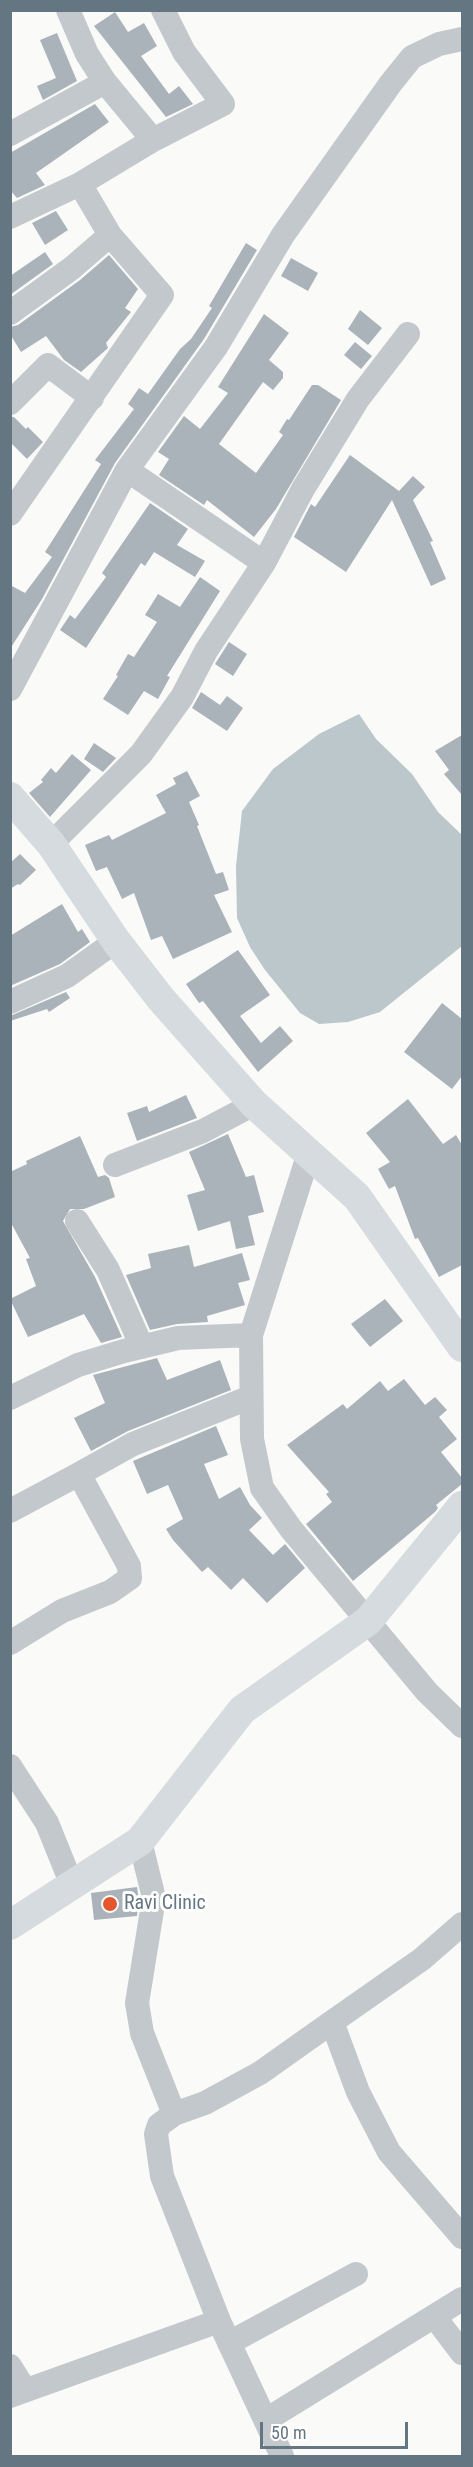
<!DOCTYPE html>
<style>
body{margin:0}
#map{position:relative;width:473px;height:2467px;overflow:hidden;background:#fafaf8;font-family:"Roboto Condensed",sans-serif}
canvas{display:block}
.frame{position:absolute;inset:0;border:12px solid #657683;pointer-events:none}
.scale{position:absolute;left:260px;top:2422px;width:148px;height:27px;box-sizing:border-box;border:3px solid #657683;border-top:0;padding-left:8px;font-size:18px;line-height:21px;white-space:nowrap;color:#657683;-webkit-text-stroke:4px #fff;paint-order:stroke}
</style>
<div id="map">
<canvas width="473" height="2467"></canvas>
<div class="frame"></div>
<div class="scale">50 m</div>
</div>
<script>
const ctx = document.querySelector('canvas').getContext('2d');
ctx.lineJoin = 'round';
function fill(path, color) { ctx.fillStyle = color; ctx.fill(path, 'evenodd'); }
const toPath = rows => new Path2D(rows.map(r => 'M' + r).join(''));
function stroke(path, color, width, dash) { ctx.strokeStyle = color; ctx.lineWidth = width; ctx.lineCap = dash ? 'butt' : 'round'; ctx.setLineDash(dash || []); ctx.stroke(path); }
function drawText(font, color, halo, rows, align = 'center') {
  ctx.font = font + ' "Roboto Condensed",sans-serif'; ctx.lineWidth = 6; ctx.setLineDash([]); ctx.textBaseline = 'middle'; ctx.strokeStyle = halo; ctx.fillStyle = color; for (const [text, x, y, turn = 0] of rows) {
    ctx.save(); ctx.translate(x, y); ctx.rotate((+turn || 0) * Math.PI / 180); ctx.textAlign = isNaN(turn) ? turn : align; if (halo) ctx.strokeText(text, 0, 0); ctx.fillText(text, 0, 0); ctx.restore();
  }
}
fill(toPath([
 [359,714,376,739,412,774,438,812,462,835,462,946,380,1012,348,1022,319,1024,300,1013,265,970,250,947,237,918,236,866,242,811,273,769,319,734]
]), '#bbc7cb');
fill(toPath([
 [115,12,128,32,144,23,157,46,141,56,169,94,179,86,193,104,166,117,94,26],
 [57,33,77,81,43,100,37,86,56,78,40,40],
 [95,104,109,122,36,173,45,185,17,198,10,190,10,153],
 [56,211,68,230,45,245,32,223],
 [246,243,257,250,204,339,115,463,42,599,10,649,10,585,25,593,52,557,45,552,101,464,95,460,134,409,128,404,139,388,148,394,180,349,191,339,212,308,209,306],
 [45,252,53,264,10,295,10,276],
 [109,255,138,289,125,308,131,312,106,343,108,348,81,372,64,360,46,336,21,352,10,334,10,327,18,325,80,280],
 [291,258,318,273,308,291,281,276],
 [360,310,382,328,368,345,348,329],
 [264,314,289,333,269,360,283,372,283,378,273,390,263,382,219,444,256,473,283,435,279,432,287,419,289,420,312,385,318,385,341,400,276,509,254,537,207,500,204,505,159,475,169,459,158,452,184,416,200,429,228,393,218,387],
 [355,342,372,356,361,369,344,355],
 [10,417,14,417,26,429,28,427,43,442,27,459,10,442],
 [350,455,399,491,413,476,425,487,413,500,433,541,430,542,446,579,431,586,392,500,346,572,294,537,311,504,315,507],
 [150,503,188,529,177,545,205,561,195,577,154,552,145,566,141,563,86,648,60,630,70,615,75,619,106,577,102,573],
 [200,577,220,591,167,676,170,677,158,699,144,691,128,715,103,699,118,676,116,675,128,654,134,657,157,622,145,615,158,594,180,607],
 [229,642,247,654,233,676,215,664],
 [201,692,220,705,227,696,243,708,227,731,192,708],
 [462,735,462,795,444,774,449,770,435,751],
 [94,743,116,758,103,772,84,759],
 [72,754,91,770,50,817,29,793,43,782,41,780,51,768,56,773],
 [187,771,200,796,189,802,199,825,197,826,216,874,223,872,229,890,214,895,232,932,173,959,162,936,151,940,134,893,122,899,107,867,96,871,85,845,109,835,112,840,166,813,156,795,176,784,173,778],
 [20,854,36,870,20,885,18,884,10,889,10,863],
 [62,904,78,932,82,929,90,942,60,964,10,986,10,936],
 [238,950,270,995,240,1016,261,1043,280,1026,293,1041,258,1072,203,1001,199,1003,186,984],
 [66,992,70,998,49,1012,47,1009,10,1021,10,1016],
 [442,1003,462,1019,462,1076,452,1089,404,1052],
 [186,1095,197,1118,137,1141,127,1113,147,1106,149,1112],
 [408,1099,443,1144,456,1135,462,1145,462,1265,439,1277,418,1238,415,1239,395,1186,389,1189,378,1169,390,1162,366,1133],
 [228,1134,246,1177,254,1175,264,1212,248,1216,255,1245,236,1249,230,1221,198,1231,187,1195,205,1190,189,1152],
 [80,1136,98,1177,105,1175,109,1178,115,1197,84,1209,70,1209,63,1221,95,1277,122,1337,101,1343,84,1314,28,1337,10,1299,36,1286,26,1259,30,1258,10,1221,10,1172,27,1164,26,1161],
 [189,1245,194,1267,242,1253,250,1280,238,1283,245,1305,207,1316,208,1322,177,1324,150,1330,126,1275,151,1268,148,1254],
 [385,1299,403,1321,370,1347,351,1324],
 [157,1358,167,1380,220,1360,231,1390,128,1431,91,1451,74,1418,105,1403,93,1375],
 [404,1379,425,1405,435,1397,447,1410,439,1417,457,1439,441,1452,462,1478,462,1484,436,1505,438,1508,435,1512,353,1581,306,1524,332,1502,326,1494,329,1492,287,1445,343,1404,347,1409,380,1381,388,1391],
 [216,1426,228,1455,204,1464,219,1499,240,1487,250,1505,262,1518,249,1530,273,1555,285,1544,305,1568,267,1603,243,1578,231,1590,208,1567,202,1572,173,1540,166,1529,183,1519,168,1485,147,1494,133,1461],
 [137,1887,139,1900,137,1916,94,1920,91,1893]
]), '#aab3b9');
stroke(toPath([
 [10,134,105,82,87,54,68,10],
 [153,140,223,104,184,52,163,10],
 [10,217,80,184,153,140,105,82],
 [10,313,72,268,110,235,80,184],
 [10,403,48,365,92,398],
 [127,470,264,563],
 [10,514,162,295,110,235],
 [10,689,127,470,216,347,283,235,391,83,412,57,439,44,462,39],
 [51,844,141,754,182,697,206,651,264,563,303,489,358,399,408,334],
 [10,1002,67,976,116,941],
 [309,1153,251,1335,252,1439,262,1488,291,1529,427,1692,462,1726],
 [115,1165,203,1131,254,1104],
 [77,1221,108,1270,142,1347],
 [10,1398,78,1365,124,1351,178,1338,251,1335],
 [10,1511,79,1474],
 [10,1643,62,1611,110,1592,130,1578,129,1566,79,1474,133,1444,251,1397],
 [10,1766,47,1823,72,1885],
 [140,1841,154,1898,137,2003,142,2033,174,2114,159,2125,156,2134,162,2176,219,2321,282,2456],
 [332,2022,422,1959,462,1924],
 [174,2114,205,2103,260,2073,332,2022,358,2092,389,2152,462,2237],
 [434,2316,462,2353],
 [229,2343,356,2274],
 [10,2366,25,2390],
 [10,2396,219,2321],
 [266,2420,462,2299]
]), '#c3c8cc', 24);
stroke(toPath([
 [10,797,51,844,116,941,161,999,254,1104,357,1197,462,1347],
 [10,1925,140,1841,242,1710,368,1621,462,1506]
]), '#d6dbdf', 30);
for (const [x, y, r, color] of [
 [110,1904,8,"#e4572e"]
]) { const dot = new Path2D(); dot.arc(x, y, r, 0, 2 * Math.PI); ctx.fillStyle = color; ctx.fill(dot); stroke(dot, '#fff', 2); }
drawText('20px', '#657683', '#fff', [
 ["Ravi Clinic",124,1904]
], 'left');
</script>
